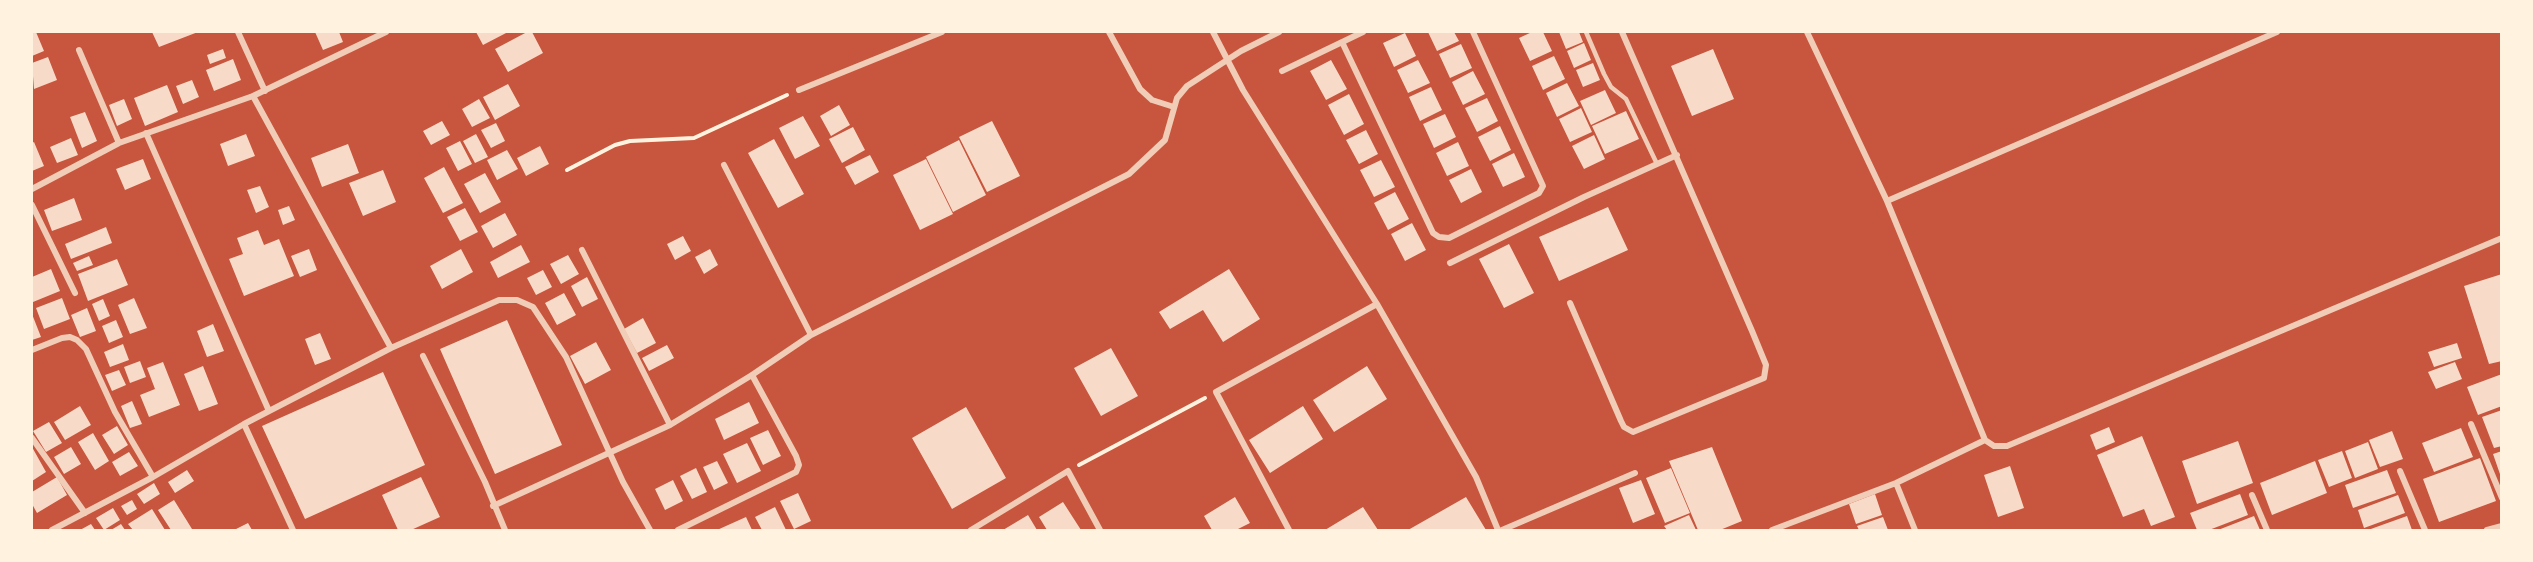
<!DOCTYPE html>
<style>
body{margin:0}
#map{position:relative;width:2533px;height:562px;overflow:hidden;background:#c8553d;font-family:"Open Sans",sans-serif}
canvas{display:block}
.frame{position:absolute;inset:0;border:33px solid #fff3e0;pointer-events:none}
</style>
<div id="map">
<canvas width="2533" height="562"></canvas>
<div class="frame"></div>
</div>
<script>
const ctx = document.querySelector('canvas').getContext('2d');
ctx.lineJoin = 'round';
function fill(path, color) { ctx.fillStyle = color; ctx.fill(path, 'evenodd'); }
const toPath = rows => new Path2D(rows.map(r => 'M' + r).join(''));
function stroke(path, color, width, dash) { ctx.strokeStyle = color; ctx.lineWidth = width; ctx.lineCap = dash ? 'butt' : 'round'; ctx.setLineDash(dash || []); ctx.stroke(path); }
fill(toPath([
 [32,32,36,32,44,51,32,56],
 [152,32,198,32,159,47],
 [315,32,339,32,343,42,323,50],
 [476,32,508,32,483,45],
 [527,32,532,32,543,53,508,72,495,49],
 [1428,32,1454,32,1459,41,1437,51],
 [1532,32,1543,32,1552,51,1530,61,1519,38],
 [1559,32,1579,32,1583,42,1566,49],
 [1405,33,1416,56,1394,67,1383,43],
 [1584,43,1591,60,1574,68,1567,51],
 [1461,44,1472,68,1450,78,1439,54],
 [223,49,226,58,210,64,207,55],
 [1713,49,1734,99,1692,116,1671,66],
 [1554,56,1565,79,1543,90,1532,66],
 [48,57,57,80,34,89,32,63],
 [233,59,241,80,214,91,206,70],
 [1331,60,1347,89,1326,100,1310,71],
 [1418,60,1430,83,1408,93,1397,70],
 [1593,63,1600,80,1583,87,1576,70],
 [1473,71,1485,94,1463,105,1452,82],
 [192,80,199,97,183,104,176,86],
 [1567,83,1579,106,1557,117,1546,93],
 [508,84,520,106,495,120,483,97],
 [167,85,178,112,145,126,134,98],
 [1431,87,1442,110,1420,121,1409,97],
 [1605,90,1616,113,1591,125,1580,101],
 [1349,94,1364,124,1344,135,1328,105],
 [1487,98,1498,121,1477,132,1465,108],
 [124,99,132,119,117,126,109,105],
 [479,99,490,118,472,127,462,109],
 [839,105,850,125,831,136,820,116],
 [1581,108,1592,132,1570,142,1559,119],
 [1626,111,1639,139,1605,154,1592,126],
 [85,112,97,141,82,148,70,117],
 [1445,114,1456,137,1434,148,1423,124],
 [803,116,820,146,795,159,779,128],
 [442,121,450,135,431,145,423,131],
 [992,121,1020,176,987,192,959,137],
 [496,123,505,141,491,148,481,130],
 [1500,126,1511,150,1490,161,1478,137],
 [853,127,865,150,842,163,829,139],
 [1366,130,1378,154,1359,164,1346,140],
 [246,134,255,156,228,166,220,144],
 [476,134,488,157,475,163,463,141],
 [1594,135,1605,159,1584,169,1572,146],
 [71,138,78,155,57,163,50,147],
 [774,139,804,194,778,208,748,153],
 [959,140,986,195,953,212,926,157],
 [460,141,472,164,458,171,446,148],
 [34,142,44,166,32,171,32,143],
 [1458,142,1469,166,1447,176,1436,153],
 [348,144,359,173,322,187,311,158],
 [540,146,549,164,526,176,517,158],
 [507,150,518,169,497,180,487,160],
 [1514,153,1525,177,1503,187,1492,164],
 [870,155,879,172,855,185,845,167],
 [143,159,151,179,125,190,116,169],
 [926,159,953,214,920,230,893,175],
 [1381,160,1395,187,1374,197,1360,170],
 [444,167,463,203,443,213,424,178],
 [1471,169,1482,192,1461,203,1449,180],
 [383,170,396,202,363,216,349,183],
 [485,173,501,202,480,213,464,184],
 [260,186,269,207,256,213,247,190],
 [1395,192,1409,219,1388,230,1374,203],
 [74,198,82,220,52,231,44,210],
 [289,206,295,220,283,225,278,210],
 [1608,207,1628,250,1559,281,1539,237],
 [465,208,478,232,460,241,447,217],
 [505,213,517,235,493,248,481,226],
 [1412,223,1426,250,1405,261,1391,234],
 [106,227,112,243,71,259,65,244],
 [258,230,264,245,279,239,294,276,244,296,229,259,243,254,237,238],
 [683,236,691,251,675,260,667,244],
 [1509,244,1534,293,1504,308,1479,259],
 [521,245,530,262,498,278,490,262],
 [309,249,317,270,300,277,291,256],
 [461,249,473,272,442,289,430,266],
 [710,249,718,265,704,274,695,257],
 [568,255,579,274,561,284,550,264],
 [89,256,93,265,77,271,73,263],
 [117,259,128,285,88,301,78,274],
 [51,269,60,291,33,302,32,277],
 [1229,269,1260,319,1223,342,1203,310,1170,329,1159,312],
 [543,270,552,287,536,295,527,278],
 [2502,274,2502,361,2489,364,2464,286],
 [587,277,598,299,582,307,571,286],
 [564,293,576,315,557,325,545,303],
 [62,298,70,319,44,329,36,308],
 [134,298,147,328,130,334,118,305],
 [103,299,110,316,99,321,92,304],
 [87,308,96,331,80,337,71,315],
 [32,314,41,337,32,340],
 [643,318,656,343,637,353,624,329],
 [116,320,123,337,109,343,102,326],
 [507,320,562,445,495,474,440,349],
 [213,324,224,351,207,357,197,331],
 [320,333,331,359,315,365,305,339],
 [596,342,611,370,585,384,570,356],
 [2457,343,2462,358,2434,367,2428,352],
 [123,344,129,360,110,367,104,352],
 [667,345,674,358,649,371,642,358],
 [1111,348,1138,396,1101,416,1074,368],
 [140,361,146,377,130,383,124,367],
 [163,362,180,405,149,417,140,395,155,389,147,368],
 [2455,362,2462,379,2436,389,2428,372],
 [203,366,218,404,199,411,184,374],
 [1367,366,1387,399,1334,432,1313,400],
 [119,370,126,385,112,391,105,375],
 [383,372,425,465,305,519,262,426],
 [2502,374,2502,406,2478,415,2467,387],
 [132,401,142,424,130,428,121,406],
 [749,402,759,423,724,440,715,419],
 [80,406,91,425,65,440,54,422],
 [1303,406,1323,439,1270,473,1249,440],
 [966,407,1006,478,952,509,912,438],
 [2502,410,2502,446,2494,448,2482,417],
 [49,422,62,443,46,452,33,431],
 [117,426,128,445,114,454,102,435],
 [2109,427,2115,442,2096,450,2090,435],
 [2461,428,2473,457,2434,472,2422,443],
 [768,430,781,456,763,465,750,438],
 [2392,431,2403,459,2380,467,2369,440],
 [93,433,109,461,95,470,78,442],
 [2142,436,2175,517,2151,526,2144,509,2123,517,2097,455],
 [2238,441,2253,483,2197,504,2182,461],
 [2368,442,2378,469,2355,478,2345,451],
 [747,443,761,471,737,483,723,454],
 [32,447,46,472,32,481],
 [71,447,81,464,64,474,54,457],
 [1712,447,1742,521,1720,530,1698,530,1669,461],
 [2342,451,2352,478,2329,487,2318,460],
 [2502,451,2502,477,2501,477,2493,454],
 [129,452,138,466,120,476,112,462],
 [2480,458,2496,501,2439,522,2423,479],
 [717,461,728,483,714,490,703,467],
 [2315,461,2327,493,2272,515,2260,483],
 [2010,466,2024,508,1998,517,1984,475],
 [696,468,707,492,692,499,680,476],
 [1671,468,1690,513,1665,523,1646,478],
 [187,470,194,481,175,493,168,482],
 [2387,470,2396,493,2353,508,2345,485],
 [57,477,67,495,37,513,32,504,32,492],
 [421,477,440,517,411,530,398,530,382,495],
 [673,480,683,501,665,510,655,489],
 [1641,480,1655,514,1633,523,1619,488],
 [154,483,160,494,144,504,137,494],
 [798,493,811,521,794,529,780,501],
 [1875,494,1882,515,1856,524,1849,504],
 [2240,494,2248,515,2209,530,2197,530,2190,513],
 [2398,495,2405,513,2364,528,2358,510],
 [1235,497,1250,523,1236,530,1212,530,1204,516],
 [1466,497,1486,530,1408,530],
 [132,500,137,509,127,515,121,506],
 [174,500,192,529,190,530,171,530,158,510],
 [1063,502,1081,530,1047,530,1039,517],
 [775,507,786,530,762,530,755,517],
 [1363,507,1378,530,1325,530],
 [113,508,120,520,104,530,96,518],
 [152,509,165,530,133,530,128,524],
 [1028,515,1037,530,1003,530],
 [1689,515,1696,530,1667,530,1664,526],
 [2254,516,2260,530,2218,530],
 [2407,516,2412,530,2368,530],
 [746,517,752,530,717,530],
 [1883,517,1888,530,1859,530,1857,526],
 [248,523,252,530,234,530],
 [91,524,95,530,80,530],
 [121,524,125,530,111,530]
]), '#f7dbc8');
stroke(toPath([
 [567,170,615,145,630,141,694,138,787,95],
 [1079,465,1205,398]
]), '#fff3e0', 4);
stroke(toPath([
 [1586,32,1604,74,1611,87,1626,99,1657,164]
]), '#f1ccb7', 4.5);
stroke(toPath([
 [238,32,265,91],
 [1109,32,1140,89,1152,100,1174,107],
 [1213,32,1243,90,1377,304,1476,477,1498,530],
 [1807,32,1887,201,1985,440,1994,446,2007,446,2502,238],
 [1342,42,1433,233,1439,237,1449,238,1539,193,1543,186,1473,32],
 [79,50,119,143],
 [1282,71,1363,32],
 [799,90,942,32],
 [253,96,391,348],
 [146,133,269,411],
 [724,165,811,335],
 [32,189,119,143,253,96,386,32],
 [1887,201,2277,32],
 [32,205,75,293],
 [582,250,670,425],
 [1450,263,1584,197,1677,155],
 [1570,303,1621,421,1624,427,1633,432,1764,378,1766,365,1752,331,1622,32],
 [32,350,62,338,70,337,77,340,86,349,115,412,153,477],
 [423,356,485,482,505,530],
 [244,424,293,530],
 [2471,424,2502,498],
 [32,438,85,513],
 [2400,471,2425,530],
 [1896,483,1915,530],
 [2252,495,2267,530],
 [493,506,670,425,752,375,811,335,1129,174,1165,140,1177,98,1187,86,1241,51,1279,32],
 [52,530,153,477,244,424,391,348,499,300,517,300,533,307,566,357,623,482,650,530],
 [678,530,796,472,799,465,796,456,752,375],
 [971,530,1068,471,1100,530],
 [1289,530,1216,392,1377,304],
 [1502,530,1635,473],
 [1772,530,1896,483,1985,440],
 [2487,530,2502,526]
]), '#f1ccb7', 6);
</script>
